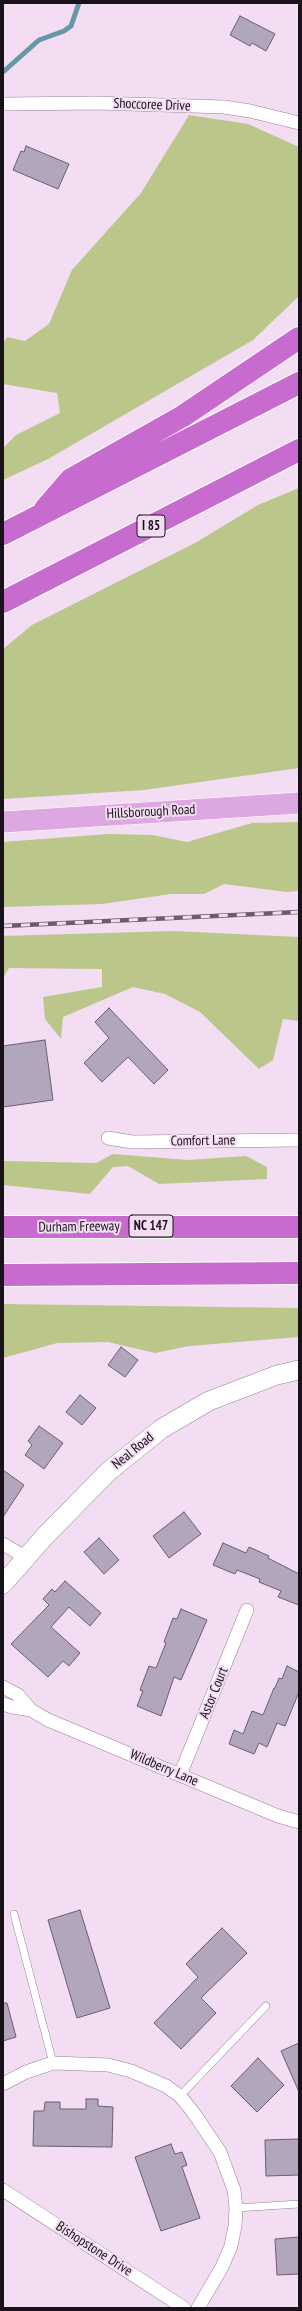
<!DOCTYPE html>
<style>
body{margin:0}
#map{position:relative;width:302px;height:2311px;overflow:hidden;background:#f3ddf2;font-family:"PT Sans Narrow",sans-serif}
canvas{display:block}
.frame{position:absolute;inset:0;border:4px solid #1a121a;pointer-events:none}
</style>
<div id="map">
<canvas width="302" height="2311"></canvas>
<div class="frame"></div>
</div>
<script>
const ctx = document.querySelector('canvas').getContext('2d');
ctx.lineJoin = 'round';
function fill(path, color) { ctx.fillStyle = color; ctx.fill(path, 'evenodd'); }
const toPath = rows => new Path2D(rows.map(r => 'M' + r).join(''));
function stroke(path, color, width, dash) { ctx.strokeStyle = color; ctx.lineWidth = width; ctx.lineCap = dash ? 'butt' : 'round'; ctx.setLineDash(dash || []); ctx.stroke(path); }
function drawText(font, color, halo, rows, align = 'center') {
  ctx.font = font + ' "PT Sans Narrow",sans-serif'; ctx.lineWidth = 4; ctx.setLineDash([]); ctx.textBaseline = 'middle'; ctx.strokeStyle = halo; ctx.fillStyle = color; for (const [text, x, y, turn = 0] of rows) {
    ctx.save(); ctx.translate(x, y); ctx.rotate((+turn || 0) * Math.PI / 180); ctx.textAlign = isNaN(turn) ? turn : align; if (halo) ctx.strokeText(text, 0, 0); ctx.fillText(text, 0, 0); ctx.restore();
  }
}
fill(toPath([
 [189,115,248,124,299,147,299,296,253,340,48,459,3,480,3,448,16,435,60,413,57,393,3,384,3,344,7,337,25,341,49,324,72,270,141,193],
 [299,488,299,768,144,790,3,799,3,649,32,625,195,543,258,505],
 [299,822,299,891,287,892,224,884,204,894,171,894,102,904,3,907,3,842,108,834,152,835,187,842,252,823],
 [174,931,299,937,299,1021,283,1019,273,1060,259,1069,200,1012,165,994,133,987,63,1017,61,1039,45,1019,43,997,102,987,102,969,9,968,3,978,3,936],
 [113,1154,188,1160,246,1156,267,1167,267,1179,159,1184,128,1166,113,1167,90,1194,3,1185,3,1161,96,1163],
 [3,1304,299,1308,299,1337,189,1346,155,1353,108,1342,57,1343,3,1358]
]), '#bac68a');
stroke(toPath([
 [3,72,39,40,64,31,71,26,79,3]
]), '#6698ab', 5);
const building = toPath([
 [240,16,275,34,266,51,252,43,250,46,230,35,240,16],
 [26,146,69,164,58,189,13,170,21,151,24,152,26,146],
 [109,1008,168,1070,154,1084,128,1057,102,1082,84,1063,109,1038,95,1022,109,1008],
 [45,1040,53,1100,3,1107,3,1046,45,1040],
 [121,1347,138,1360,125,1377,108,1365,121,1347],
 [80,1395,96,1408,82,1425,66,1412,80,1395],
 [39,1426,63,1443,44,1469,25,1455,32,1445,28,1441,39,1426],
 [3,1470,24,1485,3,1517,3,1470],
 [184,1512,201,1534,169,1558,153,1536,184,1512],
 [99,1538,119,1560,104,1574,84,1552,99,1538],
 [223,1543,246,1553,249,1547,269,1556,268,1558,299,1574,299,1605,278,1597,281,1591,259,1582,260,1579,237,1570,235,1574,213,1565,223,1543],
 [65,1581,101,1613,90,1626,69,1607,51,1627,80,1653,69,1666,63,1661,48,1677,11,1644,49,1605,43,1599,52,1589,55,1592,65,1581],
 [181,1609,207,1620,181,1680,174,1677,161,1716,137,1706,143,1691,140,1690,149,1666,156,1668,166,1643,164,1642,173,1618,177,1619,181,1609],
 [287,1666,299,1672,299,1692,285,1726,277,1723,267,1747,259,1743,254,1754,229,1744,234,1730,243,1734,252,1711,263,1715,274,1688,275,1688,279,1678,282,1679,287,1666],
 [80,1910,110,2008,77,2018,48,1920,80,1910],
 [222,1928,247,1953,201,1998,216,2013,181,2049,154,2023,198,1977,186,1964,222,1928],
 [3,2003,7,2003,16,2037,3,2041,3,2003],
 [299,2043,299,2092,281,2051,299,2043],
 [258,2058,284,2085,257,2112,231,2086,258,2058],
 [86,2099,98,2099,98,2106,113,2107,112,2147,33,2146,34,2111,44,2111,45,2102,60,2102,60,2109,86,2109,86,2099],
 [299,2139,299,2175,266,2176,265,2140,299,2139],
 [171,2144,175,2154,182,2152,187,2165,182,2167,200,2218,161,2231,135,2157,171,2144],
 [299,2237,299,2274,277,2275,275,2239,299,2237]
]);
fill(building, '#b2a6bd');
stroke(building, '#695d73', 1);
const lane = toPath([
 [14,1914,53,2063],
 [180,2096,266,2006],
 [236,2208,299,2204]
]);
const street = toPath([
 [3,104,97,103,224,107,250,111,299,123],
 [108,1138,132,1142,299,1140],
 [3,1544,27,1558],
 [3,1687,18,1695,31,1710,48,1720,278,1816,299,1822],
 [3,1704,12,1707,31,1710],
 [180,1775,247,1610],
 [3,2084,26,2072,53,2063,108,2065,131,2071,166,2086,180,2096,193,2112,220,2152,234,2190,236,2208,235,2226,231,2246,222,2267,198,2308],
 [3,2190,184,2308]
]);
const secondary = toPath([
 [3,1584,46,1535,109,1471,161,1429,209,1401,277,1375,299,1370]
]);
const primary = toPath([
 [3,822,299,803]
]);
const highway = toPath([
 [45,509,71,479,183,416,299,338],
 [3,534,299,383],
 [3,602,299,450],
 [3,1227,299,1227],
 [3,1275,299,1273]
]);
stroke(lane, '#958194', 8);
stroke(street, '#958194', 14);
stroke(secondary, '#958194', 20);
stroke(primary, '#fff', 22);
stroke(highway, '#fff', 24);
stroke(lane, '#fff', 7);
stroke(street, '#fff', 13);
stroke(secondary, '#fff', 19);
stroke(primary, '#dda7e2', 21);
stroke(highway, '#c76cce', 22);
const rail = toPath([
 [3,926,299,912]
]);
stroke(rail, '#6a5d6a', 4.5);
stroke(rail, '#f3ddf2', 3, [9]);
for (const [x, y, w] of [
 [151,526,28],
 [151,1226,44]
]) { const box = new Path2D(); box.roundRect(x - w / 2, y - 11, w, 22, 3); ctx.fillStyle = '#f3ddf2'; ctx.fill(box); stroke(box, '#1a121a', 1); }
drawText('bold 13px', '#1a121a', null, [
 ["I 85",151,526],
 ["NC 147",151,1226]
]);
drawText('14px', '#1a121a', '#f3ddf2', [
 ["Shoccoree Drive",152,105,2],
 ["Hillsborough Road",151,812,-3],
 ["Comfort Lane",203,1141,-1],
 ["Durham Freeway",79,1227,-1],
 ["Neal Road",133,1451,-39],
 ["Astor Court",214,1693,-68],
 ["Wildberry Lane",164,1768,23],
 ["Bishopstone Drive",94,2249,33]
]);
</script>
